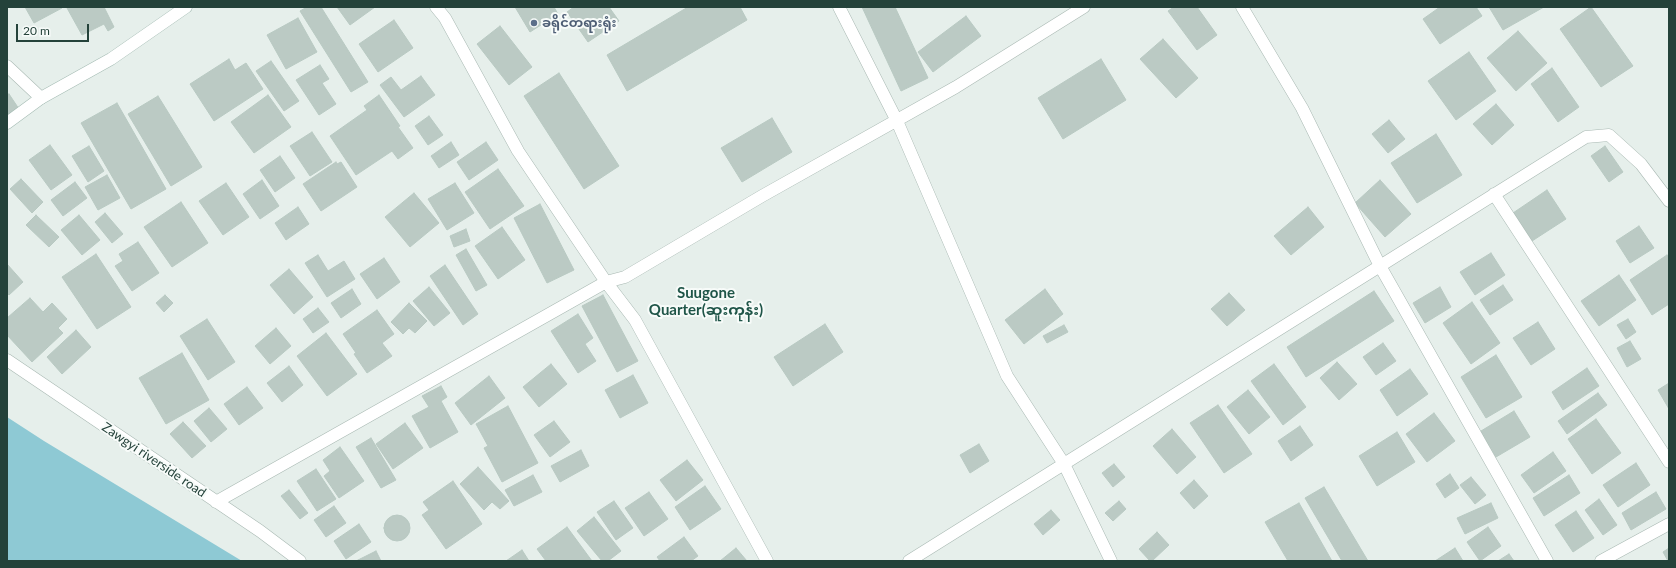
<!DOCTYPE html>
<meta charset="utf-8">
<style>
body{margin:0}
#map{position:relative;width:1676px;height:568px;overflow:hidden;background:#e6efeb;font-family:Lato,sans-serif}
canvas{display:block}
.frame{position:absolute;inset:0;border:8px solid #24423a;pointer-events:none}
.scale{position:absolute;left:16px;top:24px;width:73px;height:18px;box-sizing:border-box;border:2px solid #24423a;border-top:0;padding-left:5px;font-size:12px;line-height:14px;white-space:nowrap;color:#24423a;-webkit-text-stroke:3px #f7fbf9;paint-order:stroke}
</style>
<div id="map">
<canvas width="1676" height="568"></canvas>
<div class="frame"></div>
<div class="scale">20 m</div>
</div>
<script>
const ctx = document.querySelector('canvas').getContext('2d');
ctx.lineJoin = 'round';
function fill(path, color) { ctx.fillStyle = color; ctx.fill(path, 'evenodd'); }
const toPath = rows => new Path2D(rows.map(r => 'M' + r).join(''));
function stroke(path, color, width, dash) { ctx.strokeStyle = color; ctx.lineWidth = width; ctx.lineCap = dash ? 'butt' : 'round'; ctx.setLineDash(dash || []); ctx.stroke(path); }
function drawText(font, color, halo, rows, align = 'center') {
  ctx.font = font + ' Lato,"Noto Sans Myanmar",sans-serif'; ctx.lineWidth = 4; ctx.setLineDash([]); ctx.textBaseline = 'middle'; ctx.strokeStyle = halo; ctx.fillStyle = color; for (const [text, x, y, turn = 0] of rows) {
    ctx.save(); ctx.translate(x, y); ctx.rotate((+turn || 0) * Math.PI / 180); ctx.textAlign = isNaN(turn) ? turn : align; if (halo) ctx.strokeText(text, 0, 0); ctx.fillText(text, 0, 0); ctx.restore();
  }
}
fill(toPath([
 [7,417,44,441,242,561,7,561]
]), '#8ec9d4');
const building = toPath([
 [25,7,61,7,62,8,34,23,25,7],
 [69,7,104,7,114,27,108,31,104,24,82,35,67,8,69,7],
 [307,7,321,7,368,82,351,92,300,11,307,7],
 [337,7,375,7,350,25,337,7],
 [515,7,554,7,558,14,530,32,515,7],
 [574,7,609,7,619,21,588,42,567,12,574,7],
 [688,7,740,7,747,20,627,91,607,55,688,7],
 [862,7,895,7,928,78,901,91,862,7],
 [1174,7,1197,7,1217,35,1197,50,1168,11,1174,7],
 [1440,7,1476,7,1482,16,1440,44,1423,19,1440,7],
 [1489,7,1544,7,1503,30,1489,7],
 [1591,7,1633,66,1601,87,1560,29,1591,7],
 [966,16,981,36,933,72,918,52,966,16],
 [298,18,317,52,286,69,267,35,298,18],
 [394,20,413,48,378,72,359,44,394,20],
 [500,26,532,67,509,85,477,44,500,26],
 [1518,31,1547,63,1516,91,1487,58,1518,31],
 [1163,39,1198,78,1176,98,1140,59,1163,39],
 [1469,52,1496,91,1456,120,1428,81,1469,52],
 [229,59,235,70,246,63,263,89,214,121,190,84,229,59],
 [1101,59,1126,100,1063,139,1038,98,1101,59],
 [271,61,299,101,284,111,256,71,271,61],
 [320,65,329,79,322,83,336,104,319,115,296,80,320,65],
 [1552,68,1579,107,1558,122,1531,84,1552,68],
 [559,73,619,166,584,189,524,96,559,73],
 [421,76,435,95,404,117,380,85,391,77,401,90,421,76],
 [9,94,19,109,7,117,7,95,9,94],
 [268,95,291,127,254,153,231,122,268,95],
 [379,95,400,126,398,127,413,148,398,159,392,151,356,175,330,136,367,110,364,106,379,95],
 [158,96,202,167,171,186,128,114,158,96],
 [117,103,166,189,131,209,81,123,117,103],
 [1496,104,1514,125,1492,145,1473,124,1496,104],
 [429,116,443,135,428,145,415,126,429,116],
 [772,118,792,152,742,182,721,148,772,118],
 [1389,120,1405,139,1388,153,1372,134,1389,120],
 [312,132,332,162,310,176,290,146,312,132],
 [1436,134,1462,175,1417,203,1391,163,1436,134],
 [451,142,459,155,439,168,431,156,451,142],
 [486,142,498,160,469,180,457,162,486,142],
 [50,145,72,175,51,190,29,160,50,145],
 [89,146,104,171,88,182,72,156,89,146],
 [1605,146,1623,172,1609,182,1591,156,1605,146],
 [280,156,295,178,275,192,260,170,280,156],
 [336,162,337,164,341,162,357,187,321,211,303,184,336,162],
 [498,169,524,206,490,229,465,192,498,169],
 [107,175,120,198,98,210,85,187,107,175],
 [21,179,43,202,32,213,10,189,21,179],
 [262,180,279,206,260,219,243,194,262,180],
 [1380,180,1411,214,1385,237,1355,203,1380,180],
 [75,182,87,198,63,216,51,200,75,182],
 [226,183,249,217,223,235,199,201,226,183],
 [455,183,474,213,447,230,428,199,455,183],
 [1547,190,1566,219,1532,241,1513,213,1547,190],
 [414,193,439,223,410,247,385,217,414,193],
 [181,202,208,243,172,267,144,227,181,202],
 [540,204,574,270,547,283,514,218,540,204],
 [298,207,309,224,286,240,275,223,298,207],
 [1308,207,1324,227,1291,255,1274,236,1308,207],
 [105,213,123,234,112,243,95,222,105,213],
 [36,215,59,237,49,247,26,225,36,215],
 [79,215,100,240,82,255,61,230,79,215],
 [1639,226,1654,248,1630,263,1616,241,1639,226],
 [502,227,525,260,498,279,475,246,502,227],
 [466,229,470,241,454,247,450,236,466,229],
 [138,242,159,273,132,291,115,266,123,261,119,254,138,242],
 [466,249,487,285,476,291,456,255,466,249],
 [1491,253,1505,275,1475,295,1460,272,1491,253],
 [96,254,131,307,97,329,62,277,96,254],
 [318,255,328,271,344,261,355,279,327,297,305,263,318,255],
 [1667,255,1669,258,1669,304,1652,315,1630,280,1667,255],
 [384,258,400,282,377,299,360,274,384,258],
 [7,264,23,282,9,295,7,293,7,264],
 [445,265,478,314,463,325,430,276,445,265],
 [289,269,313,297,294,314,270,285,289,269],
 [1619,275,1636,300,1599,326,1581,301,1619,275],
 [1503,285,1513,300,1490,315,1480,300,1503,285],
 [429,287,450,313,434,326,413,301,429,287],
 [1440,287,1451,307,1425,323,1413,303,1440,287],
 [352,289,361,304,341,318,331,303,352,289],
 [1045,289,1063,314,1024,344,1005,320,1045,289],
 [1374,291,1394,321,1306,377,1287,347,1374,291],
 [1229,293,1245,310,1227,326,1211,309,1229,293],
 [165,295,173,303,164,312,156,303,165,295],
 [603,295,638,361,617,372,582,306,603,295],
 [30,298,43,312,52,303,67,319,58,328,63,333,32,362,7,335,7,318,30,298],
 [1472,302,1500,343,1471,364,1443,323,1472,302],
 [409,303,427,321,415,333,409,328,403,334,391,322,409,303],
 [318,308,329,322,313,333,303,319,318,308],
 [377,310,394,334,382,343,392,356,367,373,354,354,356,353,343,334,377,310],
 [578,314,593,338,585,344,596,361,578,373,551,331,578,314],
 [207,319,235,362,208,380,180,336,207,319],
 [1628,319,1636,332,1626,339,1617,325,1628,319],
 [1538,322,1555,349,1531,365,1513,338,1538,322],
 [825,324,843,352,793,386,774,357,825,324],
 [1064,325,1068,332,1047,343,1043,336,1064,325],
 [276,328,291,346,270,364,255,346,276,328],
 [76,330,91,347,62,374,47,357,76,330],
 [326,333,357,374,327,396,297,356,326,333],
 [1630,341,1641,359,1627,367,1617,348,1630,341],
 [1383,343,1396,361,1376,375,1363,357,1383,343],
 [182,353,209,400,166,424,139,378,182,353],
 [1496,355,1522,397,1486,418,1461,377,1496,355],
 [1337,362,1357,384,1339,400,1320,378,1337,362],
 [551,364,567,384,539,407,523,387,551,364],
 [1274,364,1306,407,1283,425,1251,381,1274,364],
 [289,366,303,385,282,402,267,383,289,366],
 [1587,368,1599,386,1563,410,1552,392,1587,368],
 [1410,369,1428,394,1397,416,1380,390,1410,369],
 [633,375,648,403,620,418,605,390,633,375],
 [489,376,505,398,471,425,455,403,489,376],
 [1669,383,1669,409,1658,390,1669,383],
 [441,386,447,397,441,401,458,432,430,448,412,416,429,407,422,396,441,386],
 [247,387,263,408,239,425,224,404,247,387],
 [1248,390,1270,417,1249,434,1227,407,1248,390],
 [1598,393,1607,405,1567,434,1558,421,1598,393],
 [1218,405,1252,454,1224,473,1190,423,1218,405],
 [508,406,538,463,502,482,484,448,488,446,476,424,508,406],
 [209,408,227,429,211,442,194,421,209,408],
 [1514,411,1530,437,1496,457,1481,431,1514,411],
 [1434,413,1455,441,1427,462,1406,434,1434,413],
 [1596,419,1621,453,1592,474,1568,439,1596,419],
 [554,421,570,442,550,457,534,435,554,421],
 [183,422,206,446,192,458,170,434,183,422],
 [405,423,423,448,393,469,376,444,405,423],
 [1300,426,1313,445,1291,461,1278,441,1300,426],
 [1172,429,1196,457,1177,474,1153,446,1172,429],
 [1397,432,1415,462,1377,486,1359,456,1397,432],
 [371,438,396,480,381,488,356,447,371,438],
 [979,444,989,461,970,473,960,455,979,444],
 [340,447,364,481,339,498,324,476,330,471,323,460,340,447],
 [581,450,589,466,560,482,551,466,581,450],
 [1553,452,1566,471,1534,493,1521,475,1553,452],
 [687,460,703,480,676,501,660,480,687,460],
 [1636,463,1650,485,1618,507,1603,485,1636,463],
 [1114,464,1125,477,1113,487,1102,473,1114,464],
 [478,467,509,501,500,509,492,502,484,510,460,484,478,467],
 [316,469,336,499,317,511,297,481,316,469],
 [1450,474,1459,488,1445,498,1436,484,1450,474],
 [533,475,542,492,514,506,505,490,533,475],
 [1569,475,1580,493,1544,516,1533,498,1569,475],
 [1471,477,1486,495,1475,504,1460,485,1471,477],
 [1194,480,1208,496,1194,509,1180,493,1194,480],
 [453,481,482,524,446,549,422,515,429,510,423,502,453,481],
 [705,486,721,509,690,530,675,507,705,486],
 [1324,487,1368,561,1342,561,1305,498,1324,487],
 [289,490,308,513,300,519,281,496,289,490],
 [649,492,668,519,644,536,625,508,649,492],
 [1656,492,1666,509,1631,530,1622,513,1656,492],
 [1599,499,1617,525,1603,535,1585,510,1599,499],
 [614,501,633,528,616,540,597,512,614,501],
 [1119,501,1126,509,1113,521,1105,513,1119,501],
 [1299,503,1332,561,1288,561,1265,522,1299,503],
 [1491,503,1498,518,1465,534,1457,518,1491,503],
 [334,506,346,523,326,537,314,520,334,506],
 [1051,510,1060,520,1043,535,1034,524,1051,510],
 [1576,511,1594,538,1573,552,1555,525,1576,511],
 '384 528a13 13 0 1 1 26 0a13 13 0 1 1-26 0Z',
 [594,517,621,551,608,561,602,561,577,531,594,517],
 [359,524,371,542,346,559,334,541,359,524],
 [567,527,592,561,546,561,537,549,567,527],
 [1488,527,1501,546,1480,561,1467,542,1488,527],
 [1157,532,1169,545,1152,561,1150,561,1139,549,1157,532],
 [684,537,698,556,691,561,660,561,657,557,684,537],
 [736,548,747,561,720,561,736,548],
 [1455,548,1463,561,1435,561,1455,548],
 [1669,548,1669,561,1668,561,1663,552,1669,548],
 [522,550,529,561,506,561,522,550],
 [376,551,381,561,356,561,376,551],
 [1509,554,1514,561,1498,561,1509,554]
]);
fill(building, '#bbcac4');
stroke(building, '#b8c9c2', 1);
const minor = toPath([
 [436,7,445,18,518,151,606,282,625,277,762,196,956,87,1084,7],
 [839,7,897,121,1007,376,1064,464,1111,561],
 [1242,7,1302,108,1380,266,1547,561],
 [7,66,41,98],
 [1494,194,1669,462],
 [7,360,260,531,300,561],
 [216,502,606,282,635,320,767,561],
 [909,561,1586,137,1609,135,1641,164,1669,201],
 [1601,561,1669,524]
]);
const secondary = toPath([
 [7,123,41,98,111,59,186,7]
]);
stroke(minor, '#a8b8b2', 13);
stroke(secondary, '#a4bbb3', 13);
stroke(minor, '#fff', 12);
stroke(secondary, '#fff', 12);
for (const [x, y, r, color] of [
 [534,23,4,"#5c6f8a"]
]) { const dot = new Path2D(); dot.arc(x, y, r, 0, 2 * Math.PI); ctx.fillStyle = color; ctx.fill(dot); stroke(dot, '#f7fbf9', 1.5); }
drawText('bold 13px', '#4e5e75', '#f7fbf9', [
 ["ခရိုင်တရားရုံး",542,23]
], 'left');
drawText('13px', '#24423a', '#f7fbf9', [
 ["Zawgyi riverside road",154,460,34]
]);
drawText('bold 15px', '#1f5548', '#f7fbf9', [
 ["Suugone",706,293],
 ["Quarter(ဆူးကုန်း)",706,310]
]);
</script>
